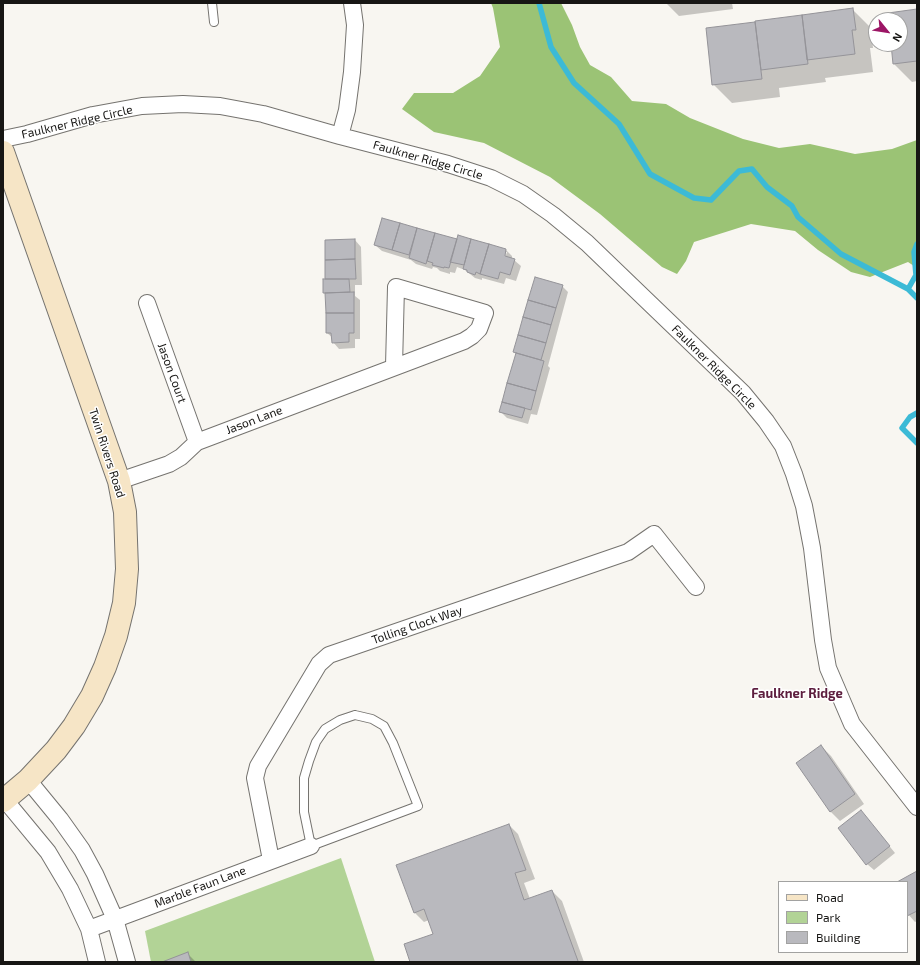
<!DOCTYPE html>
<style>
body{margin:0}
#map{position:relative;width:920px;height:965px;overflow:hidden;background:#f8f6f1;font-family:"Exo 2",sans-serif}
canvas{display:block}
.frame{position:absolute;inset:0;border:4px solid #171614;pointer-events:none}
.legend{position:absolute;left:778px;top:881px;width:130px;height:72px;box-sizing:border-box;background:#fff;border:1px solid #a2a2a1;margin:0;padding:5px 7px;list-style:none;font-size:12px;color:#171614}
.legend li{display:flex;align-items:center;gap:8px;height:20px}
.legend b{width:20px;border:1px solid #a2a2a1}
.north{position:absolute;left:868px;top:12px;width:40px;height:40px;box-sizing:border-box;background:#fff;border:1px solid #a2a2a1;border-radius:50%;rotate:120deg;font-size:11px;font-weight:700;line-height:16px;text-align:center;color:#171614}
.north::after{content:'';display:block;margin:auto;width:14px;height:18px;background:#9c1565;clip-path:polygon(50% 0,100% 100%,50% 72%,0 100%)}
</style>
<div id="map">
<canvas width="920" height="965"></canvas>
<div class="frame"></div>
<ul class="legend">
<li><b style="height:5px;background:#f6e5c6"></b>Road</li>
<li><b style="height:11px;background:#b2d396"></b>Park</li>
<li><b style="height:11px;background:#b9b9be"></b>Building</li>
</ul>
<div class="north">N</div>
</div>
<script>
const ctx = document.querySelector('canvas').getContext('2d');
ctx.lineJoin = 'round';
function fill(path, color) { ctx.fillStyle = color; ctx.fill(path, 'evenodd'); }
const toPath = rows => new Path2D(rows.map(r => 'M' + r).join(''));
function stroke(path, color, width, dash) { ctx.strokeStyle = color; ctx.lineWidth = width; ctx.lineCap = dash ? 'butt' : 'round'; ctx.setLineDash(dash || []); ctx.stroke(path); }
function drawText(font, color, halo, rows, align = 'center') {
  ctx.font = font + ' "Exo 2",sans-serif'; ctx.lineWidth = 3; ctx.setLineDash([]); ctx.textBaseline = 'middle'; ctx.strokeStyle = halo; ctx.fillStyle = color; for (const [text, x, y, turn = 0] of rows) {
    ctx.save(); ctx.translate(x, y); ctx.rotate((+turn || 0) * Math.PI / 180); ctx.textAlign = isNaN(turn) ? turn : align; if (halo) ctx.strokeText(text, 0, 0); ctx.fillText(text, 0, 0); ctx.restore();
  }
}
fill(toPath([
 [341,858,375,962,151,962,145,931]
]), '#b2d396');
fill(toPath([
 [491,3,561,3,572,25,580,47,590,65,611,77,632,101,666,104,690,118,743,139,779,148,810,144,855,154,892,149,917,140,917,268,908,262,870,277,851,272,818,250,795,231,751,224,694,242,686,261,677,274,662,267,600,214,550,177,484,143,434,132,402,109,414,93,453,93,480,76,500,47,493,8]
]), '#9bc375');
fill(toPath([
 [666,3,732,3,733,9,679,16],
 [853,10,871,28,873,48,870,48,873,72,825,78,826,82,779,88,780,97,732,103,713,84,707,29],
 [917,10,917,81,912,82,894,64,892,44,900,44,900,20,889,20],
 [383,219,457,240,459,236,506,250,512,256,512,259,514,260,521,266,516,281,506,278,504,284,482,278,482,280,475,278,465,270,457,267,455,273,450,272,450,274,440,271,437,268,433,267,432,269,416,264,411,260,382,251,375,245],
 [504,252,507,252,504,261],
 [355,240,361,247,362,285,355,285,355,296,360,300,360,339,355,339,355,348,339,349,333,342,333,338,327,333,326,295,324,293,326,280],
 [562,286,568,292,548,366,550,368,537,415,531,414,528,424,507,418,500,411,516,354,515,352],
 [821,746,831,756,864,804,840,821,830,811],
 [861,811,895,853,874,870,867,864],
 [509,825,518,834,535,879,524,883,530,899,552,891,562,901,584,962,411,962,434,934,429,920,424,922,414,912],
 [917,872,917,921,915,922,907,913,907,882,899,882],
 [187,953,196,962,165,962]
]), '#0003');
stroke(toPath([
 [539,3,551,47,574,83,619,124,650,174,694,198,711,200,739,171,752,169,767,187,792,206,798,217,841,254,908,289,917,298],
 [908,289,916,275,914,252,917,244],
 [917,413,910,417,902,428,917,443]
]), '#3cbad6', 5.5);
const building = toPath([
 [853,8,856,30,852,30,855,54,807,60,802,15,853,8],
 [917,9,917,61,893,64,891,44,900,44,900,20,888,20,888,13,917,9],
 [802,15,808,64,761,70,755,21,802,15],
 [755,22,762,79,712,85,706,28,755,22],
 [382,218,400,223,392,250,374,245,382,218],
 [400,223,417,228,409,255,392,250,400,223],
 [417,228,435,233,426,264,409,258,417,228],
 [435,233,457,239,449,268,444,267,444,268,432,265,433,263,427,261,435,233],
 [458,235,471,239,464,265,450,262,458,235],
 [355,239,355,259,325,260,325,240,355,239],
 [471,239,489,244,480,274,476,272,475,275,467,272,467,270,463,269,471,239],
 [489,244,506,249,505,256,515,259,510,275,500,272,498,279,480,274,489,244],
 [355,259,356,279,325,279,325,260,355,259],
 [535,277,563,285,556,308,528,300,535,277],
 [323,279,349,279,350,292,323,293,323,279],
 [354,292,354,313,326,313,325,293,354,292],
 [528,300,556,308,551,325,523,317,528,300],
 [326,313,354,313,354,333,349,333,349,342,332,343,331,333,326,333,326,313],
 [523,317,551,325,546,343,518,335,523,317],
 [518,335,546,343,541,360,513,352,518,335],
 [516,353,544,361,536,391,507,383,516,353],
 [507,383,536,391,531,410,502,402,507,383],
 [502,402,525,408,522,418,499,412,502,402],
 [821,745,855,794,830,812,796,763,821,745],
 [861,810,890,846,866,865,838,828,861,810],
 [509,824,526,870,515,873,524,900,552,890,578,961,575,962,410,962,404,944,433,934,424,909,414,913,396,865,509,824],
 [917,871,917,911,907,916,907,882,897,882,917,871],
 [188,952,191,962,162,962,188,952]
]);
fill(building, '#b9b9be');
stroke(building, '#949398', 1);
const lane = toPath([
 [212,3,214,22],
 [355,715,372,719,384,726,393,743,418,806,311,846,304,812,304,778,309,761,316,742,325,729,340,720,355,715]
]);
const street = toPath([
 [340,136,347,110,352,72,355,25,352,3],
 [3,139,27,134,93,115,142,106,183,104,220,106,263,114,340,136,448,164,491,178,523,194,553,215,587,243,743,393,766,421,783,446,794,474,804,506,812,548,823,640,828,668,852,724,917,807],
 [147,303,197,442],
 [119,481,169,464,181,457,197,442,464,341,472,336,479,329,485,313,396,287,394,366],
 [28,780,60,819,82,850,95,874,115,919,127,962],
 [5,800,48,852,70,889,89,929,97,962],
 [271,860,255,778,258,766,319,664,329,655,628,552,654,534,696,587],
 [89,929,311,846]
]);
const secondary = toPath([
 [3,152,119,481,125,512,127,569,124,603,116,636,105,667,92,696,74,726,56,750,28,780,3,801]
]);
stroke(lane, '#75736f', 10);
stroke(street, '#75736f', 18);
stroke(secondary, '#75736f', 24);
stroke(lane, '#fff', 8);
stroke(street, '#fff', 16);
stroke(secondary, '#f6e5c6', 22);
drawText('12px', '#171614', '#fff', [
 ["Faulkner Ridge Circle",77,122,-13],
 ["Faulkner Ridge Circle",428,160,16],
 ["Faulkner Ridge Circle",714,367,45],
 ["Jason Court",172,373,70],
 ["Jason Lane",254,420,-21],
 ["Twin Rivers Road",107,453,72],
 ["Tolling Clock Way",417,625,-19],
 ["Marble Faun Lane",200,887,-21]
]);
drawText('bold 13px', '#5d1e3f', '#fff', [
 ["Faulkner Ridge",797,694]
]);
</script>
